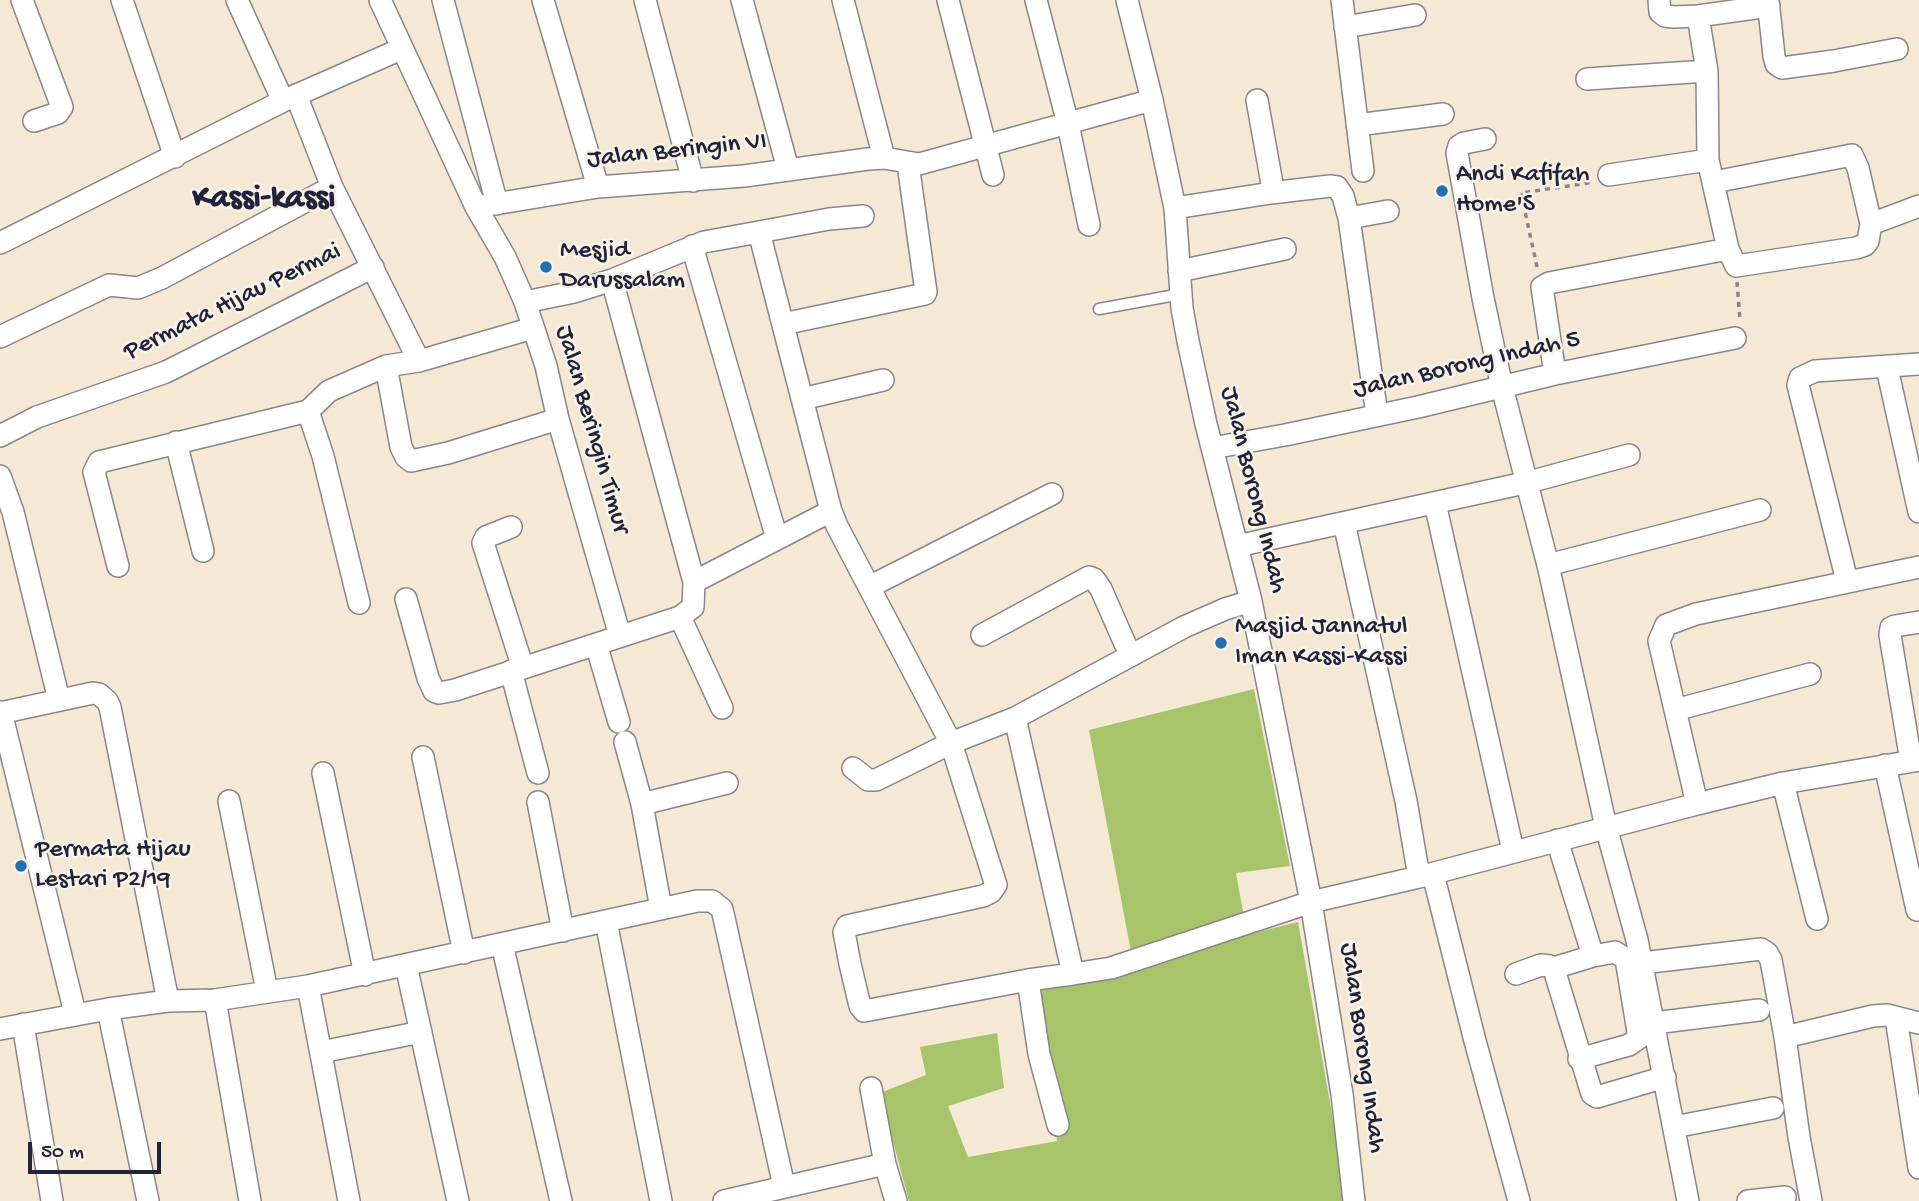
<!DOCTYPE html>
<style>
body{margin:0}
#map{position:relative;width:1919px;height:1201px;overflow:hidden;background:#f5e8d4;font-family:"Gochi Hand",sans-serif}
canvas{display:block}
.scale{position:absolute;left:28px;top:1142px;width:133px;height:32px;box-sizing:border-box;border:4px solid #22223b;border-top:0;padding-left:9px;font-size:21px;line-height:24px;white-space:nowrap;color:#22223b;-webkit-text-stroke:5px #f7f3e8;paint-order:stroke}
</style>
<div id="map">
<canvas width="1919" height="1201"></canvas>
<div class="scale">50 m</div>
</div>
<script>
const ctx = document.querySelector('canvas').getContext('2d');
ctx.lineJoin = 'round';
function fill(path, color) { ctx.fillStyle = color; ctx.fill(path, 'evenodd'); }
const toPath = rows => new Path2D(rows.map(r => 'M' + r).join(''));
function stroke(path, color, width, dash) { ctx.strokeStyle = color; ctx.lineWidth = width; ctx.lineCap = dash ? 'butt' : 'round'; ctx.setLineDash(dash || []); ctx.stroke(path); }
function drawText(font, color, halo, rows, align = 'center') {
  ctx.font = font + ' "Gochi Hand",sans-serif'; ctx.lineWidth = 5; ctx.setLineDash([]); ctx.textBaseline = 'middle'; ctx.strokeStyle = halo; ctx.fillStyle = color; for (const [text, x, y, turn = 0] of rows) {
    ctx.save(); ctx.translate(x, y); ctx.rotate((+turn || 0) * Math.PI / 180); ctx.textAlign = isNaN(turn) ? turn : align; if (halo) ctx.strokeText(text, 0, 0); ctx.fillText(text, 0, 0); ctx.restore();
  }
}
fill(toPath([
 [1254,689,1290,866,1236,873,1245,923,1132,957,1089,730],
 [1298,922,1337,1142,1343,1201,909,1201,880,1093,926,1075,920,1047,997,1033,1004,1088,948,1106,968,1157,1057,1141,1036,987]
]), '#a8c46a');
const lane = toPath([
 [1099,309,1181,294]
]);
const street = toPath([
 [22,0,62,107,58,113,34,121],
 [122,0,175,157],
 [237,0,283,101],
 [380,0,476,207,505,257,525,302,546,366,558,419,620,636],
 [443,0,497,204],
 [543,0,598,187],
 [645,0,693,181],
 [742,0,788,169],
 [843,0,884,158],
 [948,0,993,175],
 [1036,0,1068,124,1089,225],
 [1127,0,1152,100,1175,208,1182,308,1188,341,1206,424,1251,601,1311,902,1342,1094,1354,1201],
 [1342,0,1363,171],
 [1659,0,1660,12,1665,16,1674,17,1698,16,1769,6],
 [1768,0,1774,56,1776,64,1782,68,1834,61,1897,49],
 [1345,27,1415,15],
 [1587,79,1707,71],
 [296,95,332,187,419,361],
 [1357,125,1443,114],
 [1485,139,1464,143,1459,146,1457,153,1483,298,1502,387,1548,565,1606,827,1637,940,1688,1201],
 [1609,175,1708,160],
 [1714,182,1852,155,1858,168,1871,224,1868,241,1865,245,1856,248,1736,266,1728,249],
 [1271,193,1330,186,1337,187,1343,196,1349,218,1377,415],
 [476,207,598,187,744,176,868,159,884,158,919,164,1152,100],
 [1175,208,1271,193,1273,189,1271,178,1257,100],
 [863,216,829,219,759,232,831,511,837,526,951,743,996,885,991,892,983,896,847,926,844,932,850,964,860,1006,864,1011,1028,980,1073,974,1015,718],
 [1349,218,1388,211],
 [1871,224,1919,206],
 [0,243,283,101,401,49],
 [692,246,777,539],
 [1179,271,1285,249],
 [525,302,574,292,612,280,704,242,759,232],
 [783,324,925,294,926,292,908,164],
 [0,337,109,285,138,288,162,278,332,187],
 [386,366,401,447,406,457,411,461,448,453,558,419],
 [1887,368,1919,512],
 [1555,374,1542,287,1549,283,1728,249,1708,160,1707,71,1698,16],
 [802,399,883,380],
 [308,411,323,456,359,603],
 [0,436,37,417,166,372,373,267],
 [176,442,203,551],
 [1212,448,1285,435,1418,407,1555,374,1735,338],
 [0,476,13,512,59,700],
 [1435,503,1513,851],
 [1344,523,1406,801,1419,877],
 [511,527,486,537,483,543,523,668],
 [1237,546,1529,482,1629,455],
 [1548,565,1760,510],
 [118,566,94,472,99,462,308,411,329,391,386,366,419,361,533,328],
 [1847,581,1798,385,1800,378,1815,371,1919,364],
 [694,582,831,511],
 [869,587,1052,494],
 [406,599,428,678,434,691,439,693,455,690,680,617,693,607,694,582,612,280],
 [680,617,722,708],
 [982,635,1089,577,1094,579,1101,589,1130,655],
 [596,644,619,722],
 [511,671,538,773],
 [1675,710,1810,674],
 [1,712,75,1013],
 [0,713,93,693,99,694,107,701,110,707,168,1001],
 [625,742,642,804,661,909],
 [423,757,464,953],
 [1911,761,1890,635,1891,628,1895,626,1919,622],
 [1885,765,1917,910],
 [853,768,868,780,876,780,951,743,1015,718,1184,627,1225,609,1251,601],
 [323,773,365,975],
 [1783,783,1817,919],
 [229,801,267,991],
 [538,802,563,931],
 [642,804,727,783],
 [1697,804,1783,783,1919,760],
 [1557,840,1593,956,1560,966,1556,970,1556,976,1592,1094,1597,1097,1665,1077],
 [1433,874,1475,1041,1519,1201],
 [606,921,661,1201],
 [502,944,561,1201],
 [1642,963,1761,949,1767,953,1771,960,1785,1037,1873,1016,1887,1015,1919,1023],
 [406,965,458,1201],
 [1073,974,1111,968,1311,902,1419,877,1697,804,1659,641,1666,625,1696,614,1919,567],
 [1516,974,1541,965,1550,966,1556,970],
 [1028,980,1039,1054,1058,1125],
 [308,986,349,1201],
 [215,1000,250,1201],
 [108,1009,148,1201],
 [1896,1018,1919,1168],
 [1654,1023,1759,1010],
 [23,1024,52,1201],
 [0,1029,108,1009,168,1001,215,1000,308,986,697,901,712,901,722,909,784,1186],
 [1785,1037,1799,1137,1811,1201],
 [321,1052,421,1032],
 [1579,1059,1629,1045,1639,1038,1626,959,1615,952,1593,956],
 [871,1088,885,1164,896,1201],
 [1674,1127,1773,1108],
 [724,1201,885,1164],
 [1748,1201,1785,1197]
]);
stroke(lane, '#8c8588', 13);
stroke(street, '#8c8588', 24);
stroke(toPath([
 [1537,267,1521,193,1594,182],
 [1737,282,1740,320]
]), '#8c8588', 3.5, [5, 5]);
stroke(lane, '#fff', 10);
stroke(street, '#fff', 21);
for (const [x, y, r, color] of [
 [1442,191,7,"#1f6fb2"],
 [546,267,7,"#1f6fb2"],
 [1221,643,7,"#1f6fb2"],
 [21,866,7,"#1f6fb2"]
]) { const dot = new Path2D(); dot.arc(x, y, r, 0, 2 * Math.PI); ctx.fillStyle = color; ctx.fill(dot); stroke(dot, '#f7f3e8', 2.5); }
drawText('26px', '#22223b', '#f7f3e8', [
 ["Jalan Beringin VI",677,152,-6],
 ["Permata Hijau Permai",233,303,-26],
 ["Jalan Borong Indah 5",1467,366,-13],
 ["Jalan Beringin Timur",591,430,74],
 ["Jalan Borong Indah",1252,490,76],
 ["Jalan Borong Indah",1361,1048,82]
]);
drawText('26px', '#22223b', '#f7f3e8', [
 ["Andi Kafifah",1456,176],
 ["Home'S",1456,206],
 ["Mesjid",560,252],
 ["Darussalam",560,282],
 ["Masjid Jannatul",1235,628],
 ["Iman Kassi-Kassi",1235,658],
 ["Permata Hijau",35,851],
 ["Lestari P2/19",35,881]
], 'left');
drawText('bold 33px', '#22223b', '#f7f3e8', [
 ["Kassi-kassi",264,200]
]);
</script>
